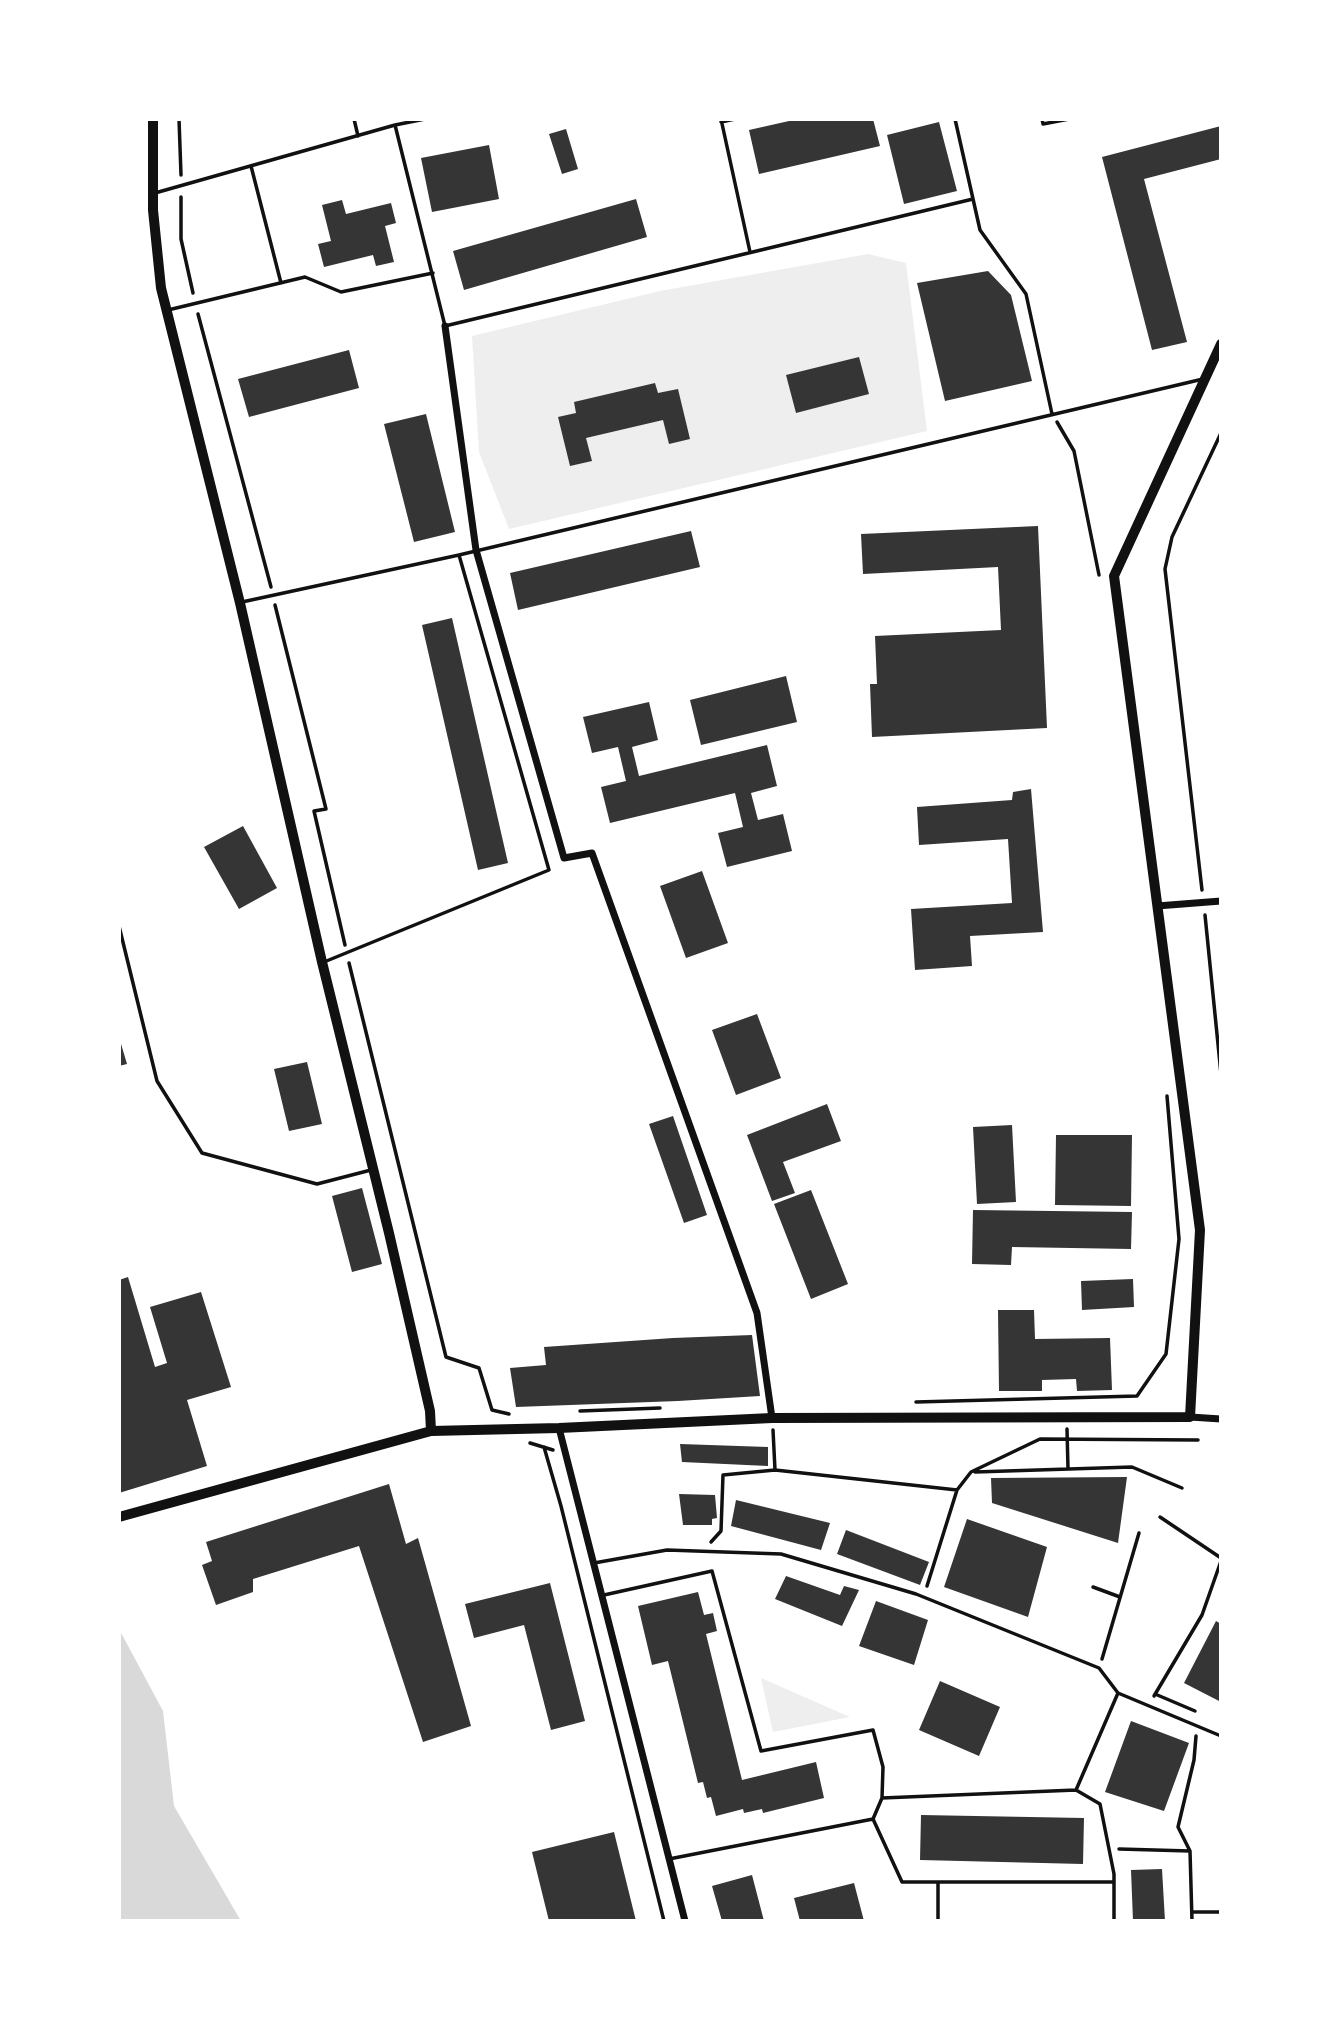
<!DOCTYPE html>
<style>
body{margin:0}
#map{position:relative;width:1340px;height:2040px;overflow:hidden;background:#fff;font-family:"IBM Plex Sans",sans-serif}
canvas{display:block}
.frame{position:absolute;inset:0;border:121px solid #fff;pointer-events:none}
</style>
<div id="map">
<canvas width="1340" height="2040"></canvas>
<div class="frame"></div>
</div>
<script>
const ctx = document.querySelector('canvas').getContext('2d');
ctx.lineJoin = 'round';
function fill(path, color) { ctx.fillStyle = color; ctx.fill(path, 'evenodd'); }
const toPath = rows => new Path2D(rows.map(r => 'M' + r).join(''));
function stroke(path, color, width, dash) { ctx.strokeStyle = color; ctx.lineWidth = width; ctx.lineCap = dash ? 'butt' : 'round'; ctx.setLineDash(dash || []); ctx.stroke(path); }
fill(toPath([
 [868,254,906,263,927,431,509,529,479,452,472,336,660,291],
 [761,1678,850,1717,773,1732]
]), '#eee');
fill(toPath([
 [119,1629,163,1711,174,1806,241,1921,119,1921]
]), '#d9d9d9');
fill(toPath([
 [798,119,873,119,880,146,759,174,749,130],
 [939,122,957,191,904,204,887,135],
 [1221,126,1221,159,1144,179,1187,342,1152,350,1102,157],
 [566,129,578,169,562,174,549,134],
 [489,145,499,199,432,212,421,158],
 [636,199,647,237,464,290,453,251],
 [342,200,346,214,391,203,396,223,385,226,394,262,376,266,373,255,324,267,318,244,331,241,322,205],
 [988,271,1011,295,1032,381,945,401,917,283],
 [349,350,359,388,249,417,238,379],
 [859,357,869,394,796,413,786,375],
 [655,383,658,393,678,389,690,439,669,444,663,420,586,438,592,461,570,466,558,417,576,413,574,402],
 [426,414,455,532,414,542,384,424],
 [1038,526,1047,728,872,737,870,684,877,684,875,636,1001,630,998,567,863,574,861,534],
 [691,531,700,567,518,610,510,573],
 [452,618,508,863,478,870,422,625],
 [786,676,797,722,701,745,690,700],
 [649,702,658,740,632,747,639,776,767,745,777,786,751,793,758,820,783,814,792,851,727,867,718,833,743,827,735,793,610,823,601,787,626,781,618,747,592,753,583,717],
 [1031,789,1043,932,970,936,972,966,915,970,911,909,1012,903,1008,839,919,845,917,807,1012,800,1013,792],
 [243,826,277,888,239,909,204,847],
 [702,871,728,943,686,958,660,886],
 [757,1014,781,1078,736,1095,712,1030],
 [119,1037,127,1064,119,1066],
 [307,1062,322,1124,289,1131,274,1069],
 [827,1104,841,1141,783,1162,795,1193,772,1201,747,1135],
 [673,1116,707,1215,684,1223,649,1124],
 [1012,1125,1016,1202,977,1204,973,1127],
 [1056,1135,1132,1135,1131,1206,1055,1205],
 [362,1188,382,1264,352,1272,332,1196],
 [811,1190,848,1284,811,1299,774,1204],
 [973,1210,1132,1212,1131,1249,1012,1247,1011,1265,972,1264],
 [128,1277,155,1367,167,1363,150,1307,201,1292,231,1387,187,1400,207,1466,119,1493,119,1280],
 [1133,1279,1134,1307,1082,1310,1081,1281],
 [998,1310,1034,1310,1035,1339,1110,1338,1112,1390,1077,1391,1076,1379,1042,1380,1042,1391,999,1391],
 [752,1335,760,1396,678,1401,516,1407,510,1368,546,1365,544,1347,673,1338],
 [680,1444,768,1447,768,1466,682,1462],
 [1127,1477,1118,1543,992,1503,991,1478],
 [389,1484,406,1544,418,1538,471,1726,423,1742,359,1546,253,1579,253,1592,216,1605,202,1565,212,1561,206,1542],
 [679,1494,715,1495,717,1518,712,1519,712,1525,683,1525],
 [736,1500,830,1523,821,1550,731,1526],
 [967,1519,1047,1547,1028,1617,944,1587],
 [846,1530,929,1562,920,1585,837,1554],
 [786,1576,840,1595,844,1586,859,1590,842,1626,775,1599],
 [550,1583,585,1721,551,1730,524,1625,474,1638,465,1604],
 [698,1592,704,1615,713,1613,717,1631,706,1634,742,1780,816,1762,824,1798,763,1813,762,1809,744,1813,743,1809,716,1816,711,1797,707,1798,703,1782,698,1783,668,1661,652,1665,638,1606],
 [876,1601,928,1620,914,1665,859,1646],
 [1216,1621,1221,1624,1221,1702,1184,1683],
 [940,1681,1000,1707,979,1756,919,1730],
 [1131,1721,1189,1743,1164,1811,1105,1792],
 [921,1815,1084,1818,1083,1864,920,1860],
 [614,1832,636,1921,549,1921,532,1852],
 [1162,1869,1165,1921,1133,1921,1131,1870],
 [752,1875,764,1921,722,1921,712,1886],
 [854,1883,864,1921,800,1921,794,1898]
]), '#353535');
stroke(toPath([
 [179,119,181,175],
 [181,197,181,239,193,293],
 [198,314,271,587],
 [1057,422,1074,451,1099,575],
 [275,605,326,809,314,811,345,945],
 [1202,890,1165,569,1172,537,1221,433],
 [1205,915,1221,1074],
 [349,963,446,1357,479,1368,492,1410,509,1414],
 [916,1402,1137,1396,1166,1354,1179,1239,1167,1096],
 [580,1411,660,1408],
 [1067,1429,1068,1469],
 [773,1430,775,1470],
 [530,1443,553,1450],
 [544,1447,561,1506,664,1921],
 [975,1472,1132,1467,1182,1488],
 [1160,1517,1221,1558],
 [711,1542,721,1531,723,1475,775,1470,957,1490],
 [927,1586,957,1490,971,1472,1040,1439,1198,1440],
 [1093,1587,1120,1597],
 [1102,1659,1139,1533],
 [1155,1694,1195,1711],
 [1154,1696,1202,1615,1221,1561],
 [1119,1849,1190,1851],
 [1192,1912,1220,1912],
 [1192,1921,1190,1851,1178,1827,1194,1760,1196,1736]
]), '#111', 3.5);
stroke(toPath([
 [354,119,358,136],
 [721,119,750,252],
 [955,119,980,230,1026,294,1052,414],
 [1042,119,1043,124,1069,119],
 [721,122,735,119],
 [395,125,425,119],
 [251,166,281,283],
 [155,193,395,125,445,326,973,199],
 [168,310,305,277,341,292,433,273],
 [242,602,459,555,1203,379],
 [119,926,157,1081,202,1153,317,1184,371,1170],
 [324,962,549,870,459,555],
 [594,1563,667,1550,781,1554,916,1594,1099,1668,1118,1693,1221,1736],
 [604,1595,712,1571,761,1751,873,1730,883,1767,882,1798],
 [1076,1790,1100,1804,1114,1874,1114,1921],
 [669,1859,873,1819],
 [938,1882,938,1921],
 [1114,1882,902,1882,873,1819,882,1798,1076,1790,1118,1693]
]), '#111', 3.5);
stroke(toPath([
 [445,326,476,550,564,858,592,853,757,1313,772,1418],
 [1157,906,1221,901],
 [1190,1417,1221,1419],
 [559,1428,685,1921]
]), '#111', 7);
stroke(toPath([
 [431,1431,559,1428,772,1418,1190,1417,1200,1230,1114,576,1221,344]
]), '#111', 10);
stroke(toPath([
 [119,1517,431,1431,430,1411,389,1233,322,962,240,603,161,288,153,210,153,119]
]), '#111', 10);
</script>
